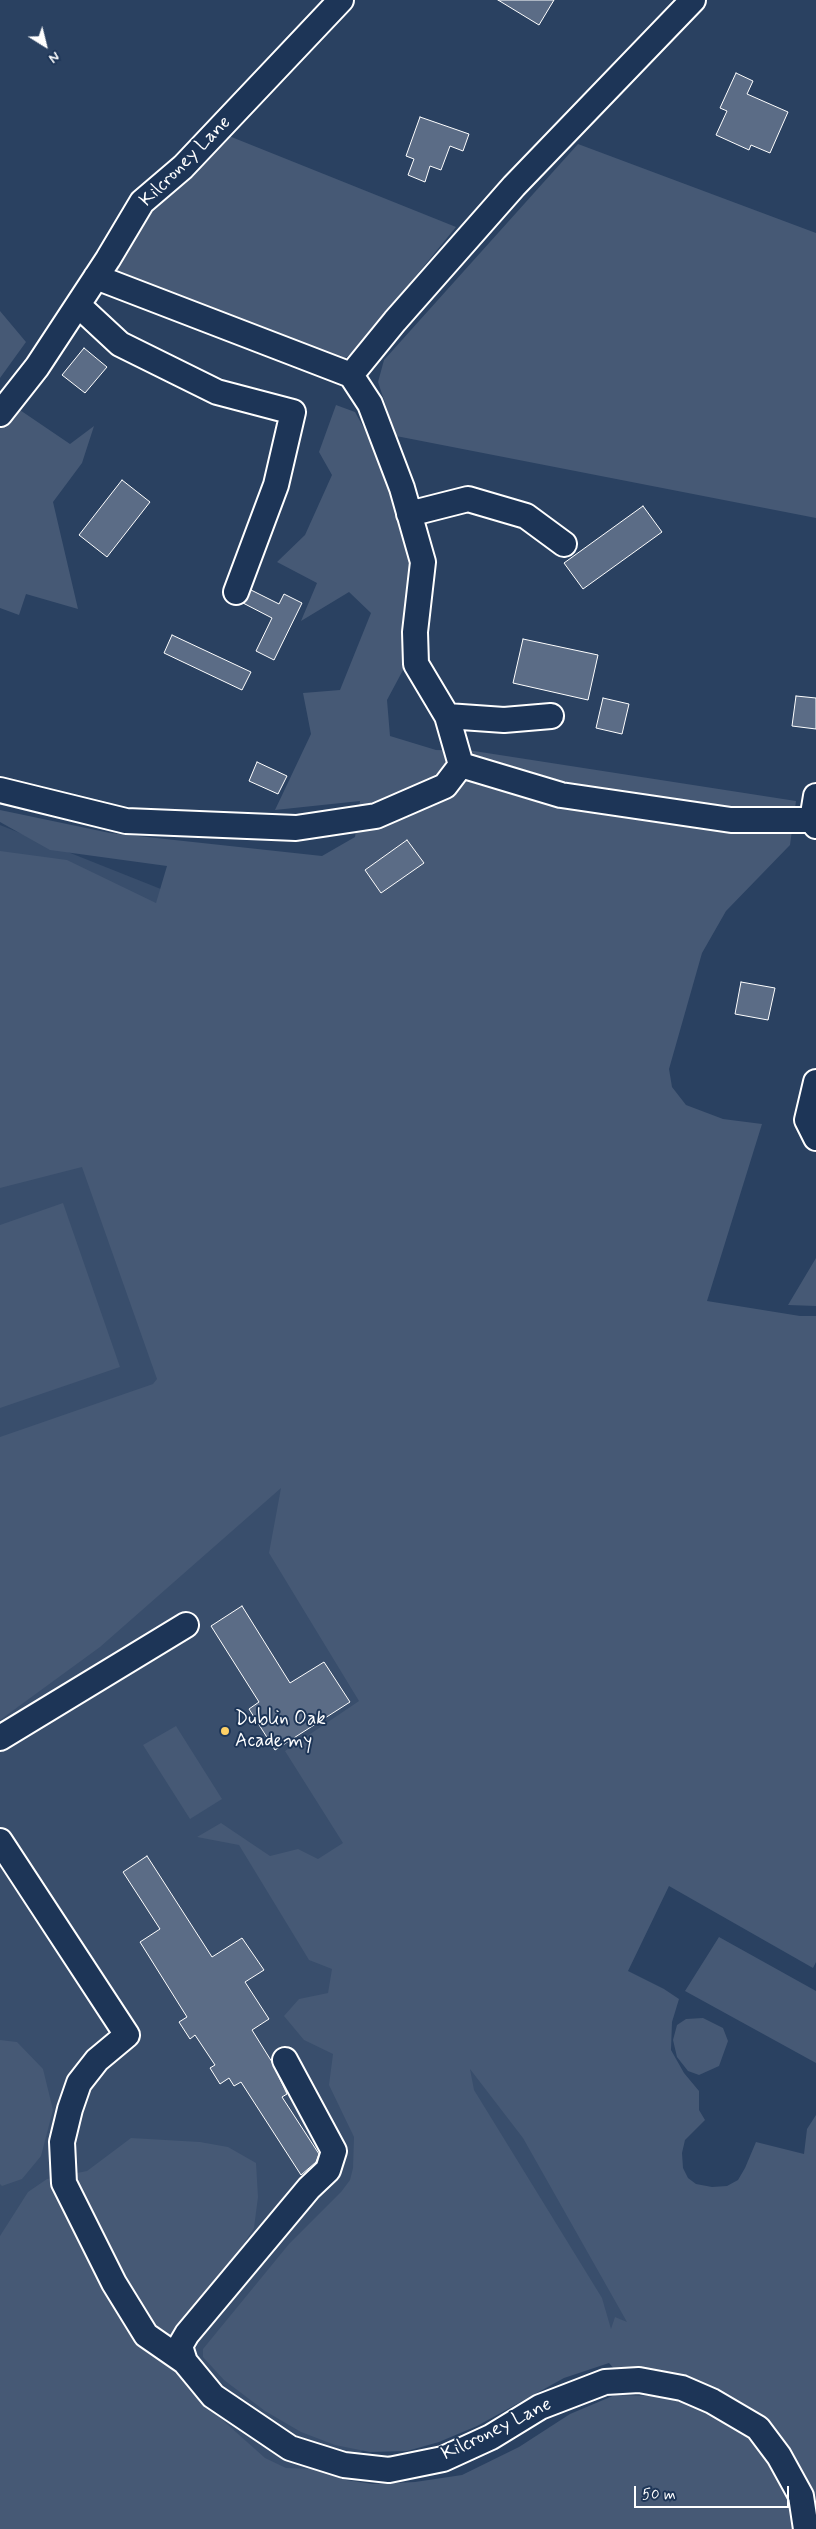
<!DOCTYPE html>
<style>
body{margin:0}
#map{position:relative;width:816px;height:2529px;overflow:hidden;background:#2a4161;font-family:Mynerve,sans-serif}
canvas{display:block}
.north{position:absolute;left:20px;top:20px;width:50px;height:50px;-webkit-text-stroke:4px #1d3557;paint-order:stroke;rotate:144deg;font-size:14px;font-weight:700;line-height:20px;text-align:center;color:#fff}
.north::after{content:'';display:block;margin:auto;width:18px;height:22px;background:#fff;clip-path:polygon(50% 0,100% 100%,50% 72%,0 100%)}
.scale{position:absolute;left:634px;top:2486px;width:155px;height:22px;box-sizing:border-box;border:2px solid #fff;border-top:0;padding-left:6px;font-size:15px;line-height:18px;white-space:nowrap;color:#fff;-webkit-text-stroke:4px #1d3557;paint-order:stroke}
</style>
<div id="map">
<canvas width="816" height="2529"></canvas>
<div class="north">N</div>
<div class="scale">50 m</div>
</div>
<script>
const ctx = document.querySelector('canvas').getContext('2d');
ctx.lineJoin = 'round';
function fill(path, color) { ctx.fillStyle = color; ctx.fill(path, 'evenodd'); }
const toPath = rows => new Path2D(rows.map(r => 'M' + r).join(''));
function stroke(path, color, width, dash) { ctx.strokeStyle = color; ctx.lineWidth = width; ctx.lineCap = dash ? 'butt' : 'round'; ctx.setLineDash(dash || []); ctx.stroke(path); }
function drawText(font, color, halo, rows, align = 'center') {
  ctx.font = font + ' Mynerve,sans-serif'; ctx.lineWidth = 4; ctx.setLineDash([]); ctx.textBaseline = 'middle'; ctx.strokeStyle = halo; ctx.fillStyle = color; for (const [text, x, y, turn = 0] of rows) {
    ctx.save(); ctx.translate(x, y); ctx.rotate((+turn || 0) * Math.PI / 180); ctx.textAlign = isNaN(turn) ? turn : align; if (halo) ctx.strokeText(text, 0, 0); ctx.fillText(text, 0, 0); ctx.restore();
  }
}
fill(toPath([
 [0,825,191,901,640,2322,374,2441,268,2529,174,2529,0,2302]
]), '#394e6c');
fill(toPath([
 [214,130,456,227,356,349,342,361,114,273,137,224],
 [578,144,816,233,816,518,396,436,378,382,384,360],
 [0,311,26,342,0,378],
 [336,405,355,412,379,455,399,517,413,573,410,657,387,700,390,736,436,750,474,751,796,801,790,845,726,911,702,953,669,1069,672,1087,686,1105,723,1119,762,1124,707,1301,800,1316,816,1316,816,1962,813,1968,669,1886,628,1971,664,1989,679,1999,672,2022,671,2050,684,2073,699,2091,699,2110,705,2120,685,2140,682,2153,683,2168,688,2178,696,2184,712,2187,727,2186,738,2180,745,2168,756,2142,804,2154,807,2129,816,2115,816,2529,0,2529,0,2236,28,2192,47,2179,87,2171,131,2138,200,2142,228,2147,256,2163,258,2197,254,2228,226,2271,172,2367,191,2392,265,2458,286,2468,315,2469,346,2480,373,2484,415,2482,462,2475,519,2447,570,2414,615,2395,658,2396,693,2404,616,2371,609,2363,564,2378,477,2426,439,2442,407,2451,370,2452,335,2445,301,2432,265,2411,224,2380,203,2357,203,2349,289,2244,341,2192,350,2180,353,2168,354,2137,329,2085,333,2054,304,2040,284,2016,299,1999,328,1993,332,1969,309,1960,239,1845,197,1837,221,1823,270,1856,298,1849,318,1859,343,1843,285,1751,359,1701,269,1553,281,1488,100,1647,0,1720,0,1437,153,1384,157,1379,82,1167,0,1188,0,851,67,860,156,903,167,866,50,850,0,822,0,810,110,833,322,856,355,837,360,801,275,810,311,734,303,693,340,690,371,613,349,592,301,621,317,583,277,562,305,535,332,475,319,452],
 [470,2069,523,2138,627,2322,615,2317,611,2329,602,2298,474,2090],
 [14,406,70,444,94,426,82,463,53,502,78,609,26,594,19,615,0,608,0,425],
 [63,1203,120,1367,0,1408,0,1225],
 [816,1258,816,1306,788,1305],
 [176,1726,222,1799,190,1819,143,1745],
 [719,1937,816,1991,816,2063,685,1991],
 [703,2018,723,2028,728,2041,719,2066,699,2075,688,2071,677,2057,673,2040,677,2025,686,2019],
 [0,2040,17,2042,43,2069,53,2110,41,2156,22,2179,2,2186,0,2184]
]), '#465975');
const building = toPath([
 [498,0,554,0,539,25,498,0],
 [736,73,753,81,747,94,788,112,770,153,751,145,749,150,716,135,727,111,720,108,736,73],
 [420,117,469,134,463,151,450,146,441,170,430,166,425,182,408,175,414,159,406,156,420,117],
 [84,348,107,367,85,393,62,375,84,348],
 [122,480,150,502,107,557,79,535,122,480],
 [643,506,662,532,583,589,564,563,643,506],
 [251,590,279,604,284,594,302,603,274,660,256,651,272,618,243,603,251,590],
 [172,635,251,672,242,690,164,653,172,635],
 [523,639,598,655,588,700,513,683,523,639],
 [796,696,816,698,816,729,792,726,796,696],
 [603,698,629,704,622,734,596,728,603,698],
 [257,762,287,776,278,794,249,781,257,762],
 [407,840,424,863,381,893,365,870,407,840],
 [741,982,775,988,768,1020,735,1014,741,982],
 [242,1606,290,1683,324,1662,350,1702,275,1750,249,1709,259,1702,211,1626,242,1606],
 [147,1856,212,1957,242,1938,264,1970,245,1982,269,2019,252,2030,272,2062,287,2094,282,2097,319,2154,316,2162,301,2175,241,2082,234,2086,229,2078,220,2084,210,2068,215,2065,195,2035,190,2039,179,2022,187,2017,140,1942,160,1929,123,1872,147,1856]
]);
fill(building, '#5b6c86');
stroke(building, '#fff', 1);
const minor = toPath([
 [78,305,120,344,217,392,293,412,276,485,236,592],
 [351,375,395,321,514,186,693,0],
 [0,414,37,367,108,259,142,202,183,167,341,0],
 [409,514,468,499,526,516,564,544],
 [447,716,504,720,551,716],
 [461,765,561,795,731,820,812,820],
 [0,790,126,821,296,828,376,816,445,786,461,765,447,716,416,664,415,632,423,562,402,488,370,404,351,375,96,277],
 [816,796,812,820,816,826],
 [816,1082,807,1120,816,1138],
 [0,1738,186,1625],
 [0,1841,127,2035,97,2060,79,2083,70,2109,62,2142,64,2183,114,2283,146,2335,185,2362],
 [285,2060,334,2151,328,2170,309,2188,187,2334,180,2346,185,2362,213,2396,290,2448,344,2465,389,2470,443,2459,491,2437,540,2407,605,2382,639,2380,682,2388,712,2401,758,2428,779,2456,801,2496,806,2529]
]);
stroke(minor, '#fff', 28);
stroke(minor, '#1d3557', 24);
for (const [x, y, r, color] of [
 [225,1731,5,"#ffd166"]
]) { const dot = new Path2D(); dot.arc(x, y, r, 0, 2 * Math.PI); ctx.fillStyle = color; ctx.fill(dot); stroke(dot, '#1d3557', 2); }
drawText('19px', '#fff', '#1d3557', [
 ["Kilcroney Lane",186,162,-45],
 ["Kilcroney Lane",497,2430,-26]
]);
drawText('19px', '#fff', '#1d3557', [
 ["Dublin Oak",235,1720],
 ["Academy",235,1742]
], 'left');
</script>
